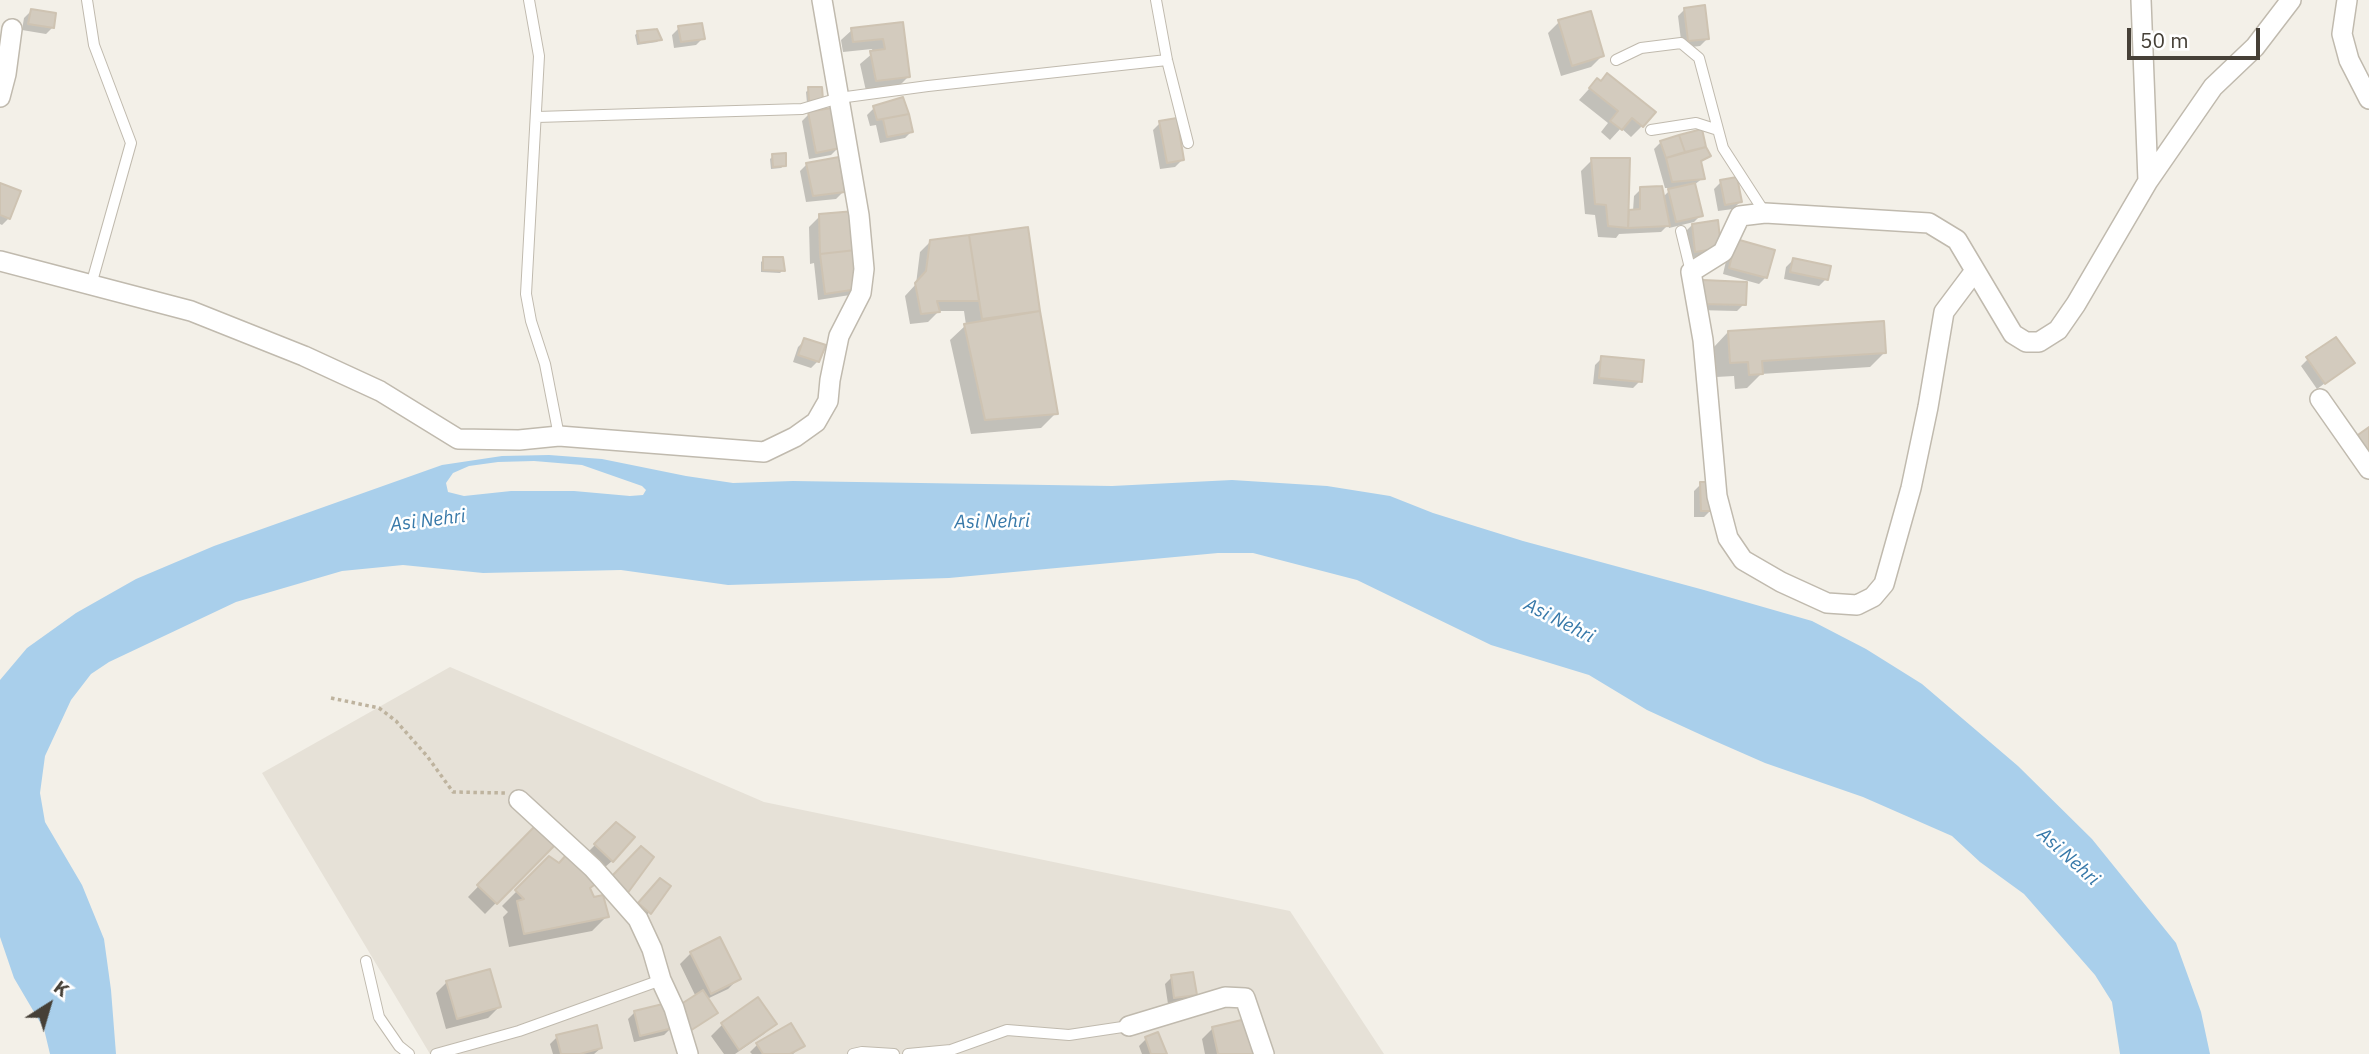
<!DOCTYPE html>
<style>
body{margin:0}
#map{position:relative;width:2369px;height:1054px;overflow:hidden;background:#f3f0e8;font-family:"IBM Plex Sans",sans-serif}
canvas{display:block}
.north{position:absolute;left:14px;top:970px;width:70px;height:70px;-webkit-text-stroke:5px #fff;paint-order:stroke;rotate:37deg;font-size:19px;font-weight:700;line-height:28px;text-align:center;color:#464037}
.north::after{content:'';display:block;margin:auto;width:24px;height:32px;background:#464037;clip-path:polygon(50% 0,100% 100%,50% 72%,0 100%)}
.scale{position:absolute;left:2127px;top:28px;width:133px;height:32px;box-sizing:border-box;border:4px solid #464037;border-top:0;padding-left:9px;font-size:21px;line-height:24px;white-space:nowrap;color:#464037;-webkit-text-stroke:5px #fff;paint-order:stroke}
</style>
<div id="map">
<canvas width="2369" height="1054"></canvas>
<div class="north">K</div>
<div class="scale">50 m</div>
</div>
<script>
const ctx = document.querySelector('canvas').getContext('2d');
ctx.lineJoin = 'round';
function fill(path, color) { ctx.fillStyle = color; ctx.fill(path, 'evenodd'); }
const toPath = rows => new Path2D(rows.map(r => 'M' + r).join(''));
function stroke(path, color, width, dash) { ctx.strokeStyle = color; ctx.lineWidth = width; ctx.lineCap = dash ? 'butt' : 'round'; ctx.setLineDash(dash || []); ctx.stroke(path); }
function drawText(font, color, halo, rows, align = 'center') {
  ctx.font = font + ' "IBM Plex Sans",sans-serif'; ctx.lineWidth = 5; ctx.setLineDash([]); ctx.textBaseline = 'middle'; ctx.strokeStyle = halo; ctx.fillStyle = color; for (const [text, x, y, turn = 0] of rows) {
    ctx.save(); ctx.translate(x, y); ctx.rotate((+turn || 0) * Math.PI / 180); ctx.textAlign = isNaN(turn) ? turn : align; if (halo) ctx.strokeText(text, 0, 0); ctx.fillText(text, 0, 0); ctx.restore();
  }
}
fill(toPath([
 [450,667,764,802,1290,911,1384,1054,430,1054,262,773]
]), '#e6e1d7');
fill(toPath([
 [549,455,602,459,686,476,733,483,793,481,1112,486,1232,480,1327,486,1390,496,1433,513,1523,541,1704,590,1812,621,1866,649,1922,684,2018,766,2092,839,2176,943,2201,1012,2210,1054,2120,1054,2112,1002,2095,975,2024,894,1980,862,1952,836,1863,797,1765,763,1708,738,1647,710,1589,675,1491,645,1357,580,1253,553,1218,553,949,578,728,585,621,570,483,573,403,565,342,571,236,602,109,662,91,674,71,700,45,756,40,793,45,822,82,885,104,939,111,990,116,1054,50,1054,44,1029,14,978,0,937,0,680,27,648,76,613,136,579,214,546,442,465,502,456],
 [534,461,582,465,642,486,646,490,643,495,630,496,574,491,511,491,464,496,448,492,446,483,453,473,469,466,498,462]
]), '#a9cfeb');
fill(toPath([
 [1685,9,1707,39,1700,46,1682,48,1678,16],
 [31,11,53,27,46,34,22,30,24,18],
 [1559,22,1602,56,1591,67,1561,76,1548,33],
 [902,24,908,77,897,88,866,91,860,64,873,53,872,49,843,52,841,40,852,30],
 [679,28,703,38,696,45,674,48,672,35],
 [638,32,660,39,657,42,637,45,635,35],
 [1597,80,1642,126,1631,137,1621,128,1610,140,1601,132,1608,123,1579,100],
 [809,89,821,100,807,103,806,92],
 [902,100,912,131,905,138,880,143,876,125,870,126,867,115,874,108],
 [809,114,838,148,831,155,809,159,802,121],
 [1160,123,1182,160,1175,167,1160,169,1153,130],
 [1700,132,1704,148,1709,156,1700,163,1703,178,1694,185,1701,215,1694,222,1669,228,1668,225,1661,232,1619,234,1616,238,1598,237,1595,215,1585,214,1581,171,1592,160,1627,212,1633,211,1634,196,1641,189,1663,197,1672,188,1665,188,1654,149,1661,142],
 [773,156,785,165,781,168,771,169,770,159],
 [807,164,843,192,836,199,806,202,800,171],
 [1721,182,1740,202,1733,209,1718,211,1714,189],
 [0,185,9,218,2,225,0,224],
 [820,216,857,288,850,295,818,300,814,263,810,264,809,227],
 [1692,225,1713,255,1689,258,1685,232],
 [1026,229,1056,413,1041,428,971,434,950,340,966,325,964,311,939,311,928,322,910,324,905,296,916,284,920,252,931,241],
 [1729,248,1766,277,1759,284,1723,274],
 [764,259,783,270,780,273,761,272,761,262],
 [1793,260,1826,279,1819,286,1784,279,1786,267],
 [1704,282,1744,304,1737,311,1696,310,1697,289],
 [1728,332,1885,352,1870,367,1761,374,1747,388,1735,389,1734,376,1716,377,1714,347],
 [805,340,818,361,811,368,793,362,798,347],
 [1602,358,1640,381,1633,388,1593,384,1595,365],
 [2308,359,2352,363,2317,389,2301,366],
 [1701,484,1711,510,1704,517,1694,517,1694,491],
 [616,824,612,861,605,867,588,852],
 [538,825,556,842,485,914,468,897],
 [550,858,588,888,607,916,592,931,509,947,503,917,508,912,502,906],
 [669,887,643,920,633,911,653,888],
 [691,953,739,978,728,989,707,999,716,1012,683,1037,696,997,680,964],
 [1172,977,1195,994,1188,1001,1168,1004,1165,984],
 [447,982,499,1007,488,1018,446,1029,436,993],
 [758,1000,774,1023,764,1034,735,1054,724,1054,711,1036,722,1025],
 [635,1012,671,1028,664,1035,634,1042,628,1019],
 [1213,1028,1252,1054,1205,1054,1202,1039],
 [557,1037,601,1048,594,1054,553,1054,550,1044],
 [1146,1039,1165,1054,1142,1054,1139,1046],
 [757,1045,802,1045,793,1054,752,1054,750,1052]
]), '#0003');
const building = toPath([
 [1705,5,1709,39,1688,41,1684,8,1705,5],
 [31,9,56,13,54,28,28,24,31,9],
 [1591,11,1604,56,1572,66,1558,20,1591,11],
 [903,22,910,77,876,81,870,51,885,49,883,39,853,42,851,28,903,22],
 [702,23,705,39,681,42,678,26,702,23],
 [657,29,662,40,639,43,637,31,657,29],
 [1607,73,1656,112,1643,127,1632,118,1622,130,1610,121,1618,111,1589,88,1597,78,1601,81,1607,73],
 [808,87,822,87,823,100,809,101,808,87],
 [903,97,909,114,877,120,873,106,903,97],
 [831,108,840,148,816,153,808,112,831,108],
 [909,114,913,132,887,137,883,119,909,114],
 [1177,118,1184,160,1167,163,1159,121,1177,118],
 [1702,129,1706,147,1685,152,1679,135,1702,129],
 [1679,135,1685,152,1666,158,1660,141,1679,135],
 [1706,147,1711,156,1701,161,1705,179,1672,182,1666,158,1706,147],
 [786,153,786,166,773,167,772,154,786,153],
 [839,157,845,192,813,196,806,163,839,157],
 [1591,158,1630,158,1628,228,1608,226,1606,205,1595,204,1591,158],
 [1737,177,1742,202,1725,205,1720,180,1737,177],
 [0,183,21,191,10,219,0,215,0,183],
 [1695,183,1703,216,1676,222,1668,189,1695,183],
 [1662,186,1670,226,1628,228,1629,210,1640,209,1640,187,1662,186],
 [855,211,856,250,820,254,819,214,855,211],
 [1718,220,1721,248,1695,252,1692,224,1718,220],
 [1028,227,1040,311,982,319,969,235,1028,227],
 [969,235,979,301,937,301,940,312,921,314,915,283,926,271,930,240,969,235],
 [1736,239,1775,250,1767,278,1729,268,1736,239],
 [856,250,858,289,825,294,820,254,856,250],
 [763,257,783,257,785,271,763,270,763,257],
 [1793,258,1831,266,1828,280,1790,272,1793,258],
 [1703,280,1747,282,1746,305,1702,304,1703,280],
 [1040,311,1058,414,985,420,964,324,1040,311],
 [1884,321,1886,353,1762,361,1763,374,1749,375,1748,362,1730,363,1728,331,1884,321],
 [2336,337,2355,363,2325,384,2306,357,2336,337],
 [804,338,826,345,819,362,798,355,804,338],
 [1601,356,1644,360,1642,382,1599,378,1601,356],
 [2369,427,2369,453,2355,437,2369,427],
 [1700,482,1713,482,1713,511,1701,511,1700,482],
 [616,822,635,837,613,862,594,844,616,822],
 [538,823,558,842,497,904,477,885,538,823],
 [641,846,654,857,627,894,610,878,641,846],
 [567,854,597,883,590,888,594,897,603,895,609,917,524,934,517,901,524,899,515,890,549,856,559,863,567,854],
 [660,878,671,886,651,914,638,903,660,878],
 [720,937,741,979,711,994,690,952,720,937],
 [490,969,501,1007,457,1019,446,981,490,969],
 [1193,972,1197,995,1174,998,1171,975,1193,972],
 [703,990,718,1013,690,1031,675,1008,703,990],
 [758,997,777,1024,739,1050,721,1023,758,997],
 [667,1003,673,1028,640,1036,634,1011,667,1003],
 [1246,1019,1254,1054,1218,1054,1212,1027,1246,1019],
 [791,1023,805,1046,790,1054,763,1054,756,1043,791,1023],
 [597,1025,602,1048,580,1054,561,1054,556,1035,597,1025],
 [1158,1032,1167,1054,1151,1054,1145,1037,1158,1032]
]);
fill(building, '#d3cbbe');
stroke(building, '#cec3b2', 2);
const lane = toPath([
 [87,0,94,45,131,143,91,285],
 [529,0,539,56,526,294,531,321,545,364,559,436],
 [1156,0,1167,60,1188,143],
 [1616,60,1641,48,1681,43,1699,58,1723,148,1765,213],
 [537,117,802,109,839,98,928,86,1167,60],
 [1651,130,1696,123,1718,130],
 [1681,231,1691,272],
 [366,961,379,1017,399,1046,409,1054],
 [436,1054,519,1031,661,980],
 [853,1054,862,1052,894,1054],
 [908,1054,951,1050,1007,1030,1069,1035,1129,1026]
]);
const street = toPath([
 [2141,0,2148,181],
 [2347,0,2342,34,2349,60,2369,99],
 [0,97,6,74,12,29],
 [0,261,191,311,304,356,380,391,458,439,519,440,559,436,764,452,795,437,816,422,828,401,830,380,839,336,861,293,864,269,859,215,822,0],
 [1974,272,1944,312,1928,407,1911,488,1884,584,1873,597,1857,605,1827,603,1781,582,1743,560,1728,538,1717,496,1703,340,1691,272,1723,252,1740,216,1765,213,1929,223,1957,240,2013,334,2026,342,2039,342,2058,330,2076,304,2148,181,2213,87,2255,47,2291,0],
 [2320,399,2369,469],
 [519,800,593,868,638,919,652,949,661,980,674,1008,688,1054],
 [1129,1026,1225,997,1245,998,1264,1054]
]);
stroke(lane, '#c0baae', 12);
stroke(street, '#c0baae', 22);
stroke(toPath([
 [331,698,379,708,396,721,427,756,453,792,505,793]
]), '#beb39e', 3.5, [3.5, 3.5]);
stroke(lane, '#fff', 10);
stroke(street, '#fff', 19);
drawText('italic 19px', '#3879a9', '#fff', [
 ["Asi Nehri",428,521,-7],
 ["Asi Nehri",992,522,-1],
 ["Asi Nehri",1559,621,27],
 ["Asi Nehri",2068,857,42]
]);
</script>
